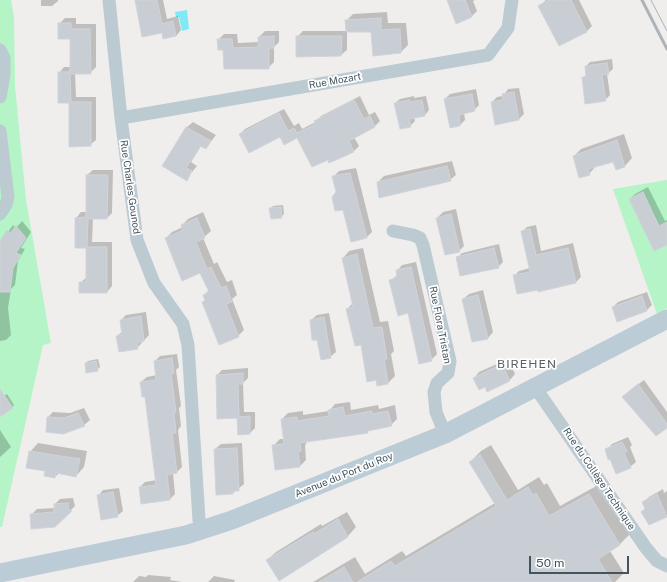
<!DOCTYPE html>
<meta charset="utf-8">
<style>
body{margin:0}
#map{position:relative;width:667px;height:582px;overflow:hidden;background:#f0eded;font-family:"Public Sans",sans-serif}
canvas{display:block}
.scale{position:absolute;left:529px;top:556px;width:100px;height:18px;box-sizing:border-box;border:2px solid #43545d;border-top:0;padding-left:5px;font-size:12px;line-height:14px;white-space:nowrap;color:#43545d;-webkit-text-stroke:3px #fff;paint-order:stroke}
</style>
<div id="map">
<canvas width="667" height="582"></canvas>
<div class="scale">50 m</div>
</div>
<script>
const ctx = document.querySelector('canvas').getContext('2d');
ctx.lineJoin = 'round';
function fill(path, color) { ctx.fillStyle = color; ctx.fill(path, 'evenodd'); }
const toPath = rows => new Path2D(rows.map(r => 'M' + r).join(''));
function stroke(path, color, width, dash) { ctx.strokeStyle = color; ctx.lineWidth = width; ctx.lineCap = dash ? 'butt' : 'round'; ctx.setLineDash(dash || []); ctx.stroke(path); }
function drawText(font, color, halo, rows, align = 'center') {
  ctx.font = font + ' "Public Sans",sans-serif'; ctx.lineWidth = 3.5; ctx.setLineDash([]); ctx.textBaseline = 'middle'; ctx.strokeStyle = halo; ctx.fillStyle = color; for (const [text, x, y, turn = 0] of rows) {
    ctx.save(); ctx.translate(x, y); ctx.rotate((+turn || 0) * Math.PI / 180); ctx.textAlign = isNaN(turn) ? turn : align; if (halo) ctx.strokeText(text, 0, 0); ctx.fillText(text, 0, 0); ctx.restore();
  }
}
fill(toPath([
 [0,0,11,0,14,17,15,86,26,200,51,343,43,345,2,527,0,527],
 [667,180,667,308,657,314,613,189]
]), '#b5f4c7');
fill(toPath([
 [187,10,189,29,182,31,179,17,176,17,175,12]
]), '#7deaf6');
fill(toPath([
 [41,0,58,0,58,1,52,6,41,6],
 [136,0,163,0,167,19,178,16,181,30,176,36,162,32],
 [449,0,475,0,473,1,477,11,472,16,457,22],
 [579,0,592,26,587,31,559,45,539,6,546,0],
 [387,12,388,23,406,23,408,45,401,52,372,31,347,31,347,50,341,55,297,56,297,37,303,31,347,31,346,21,353,14],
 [65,18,76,18,76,24,96,24,96,67,90,73,75,73,76,97,96,97,96,140,90,145,70,102,59,73,64,67,71,67,71,38,59,24],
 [265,31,279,31,279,42,274,47,274,62,268,68,224,48,218,40,224,34,237,34,238,43,259,42,259,37],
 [612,59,613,69,607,74,610,95,605,100,583,78,587,74,586,66,590,62],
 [519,88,524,114,519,119,492,102,497,97,503,96,508,89],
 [476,89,479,105,474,110,464,113,465,120,460,125,451,127,445,99,450,94],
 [360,96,369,115,375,112,380,121,375,126,354,137,359,146,354,151,330,161,298,137,240,134,245,129,284,109,294,126,299,123,302,129,316,122,321,116],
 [414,96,414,98,426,96,429,110,425,115,414,117,415,121,410,126,395,103,400,99],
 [193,122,216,135,206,148,201,146,191,162,197,166,186,179,164,166,187,127],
 [624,134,632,158,625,166,616,168,614,161,596,166,589,174,574,156,581,149],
 [452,161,456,175,450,180,378,182,384,176],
 [356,168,372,232,367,237,352,241,344,208,337,192,333,177,339,171],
 [93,170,113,170,112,213,107,218,93,218,92,242,112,242,112,286,107,292,80,283,87,277,87,247,76,218,81,212,87,212,87,175],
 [648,187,665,221,667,220,667,244,630,199,635,194],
 [283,205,284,214,281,217,271,208,273,206],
 [456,209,464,246,459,251,437,218,443,212],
 [203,212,211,231,203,238,214,264,217,262,227,282,232,280,237,295,232,299,244,330,238,336,203,303,206,299,204,295,209,290,200,272,166,238,172,232,183,227,182,225,188,219],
 [22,221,31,232,21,248,25,249,18,261,15,285,11,289,8,308,11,335,6,340,0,341,0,243,13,225,16,228],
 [536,225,541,251,573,243,581,277,576,282,539,291,539,288,514,276,519,271,530,268,522,232,527,227],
 [499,244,503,262,498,267,457,258,462,253],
 [363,248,380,322,388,321,394,351,391,354,395,376,388,383,378,385,347,309,353,303,343,258,349,251],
 [416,262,437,354,431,360,408,312,391,280,398,275,397,271,402,265],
 [483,290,493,332,488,338,473,341,463,299,469,294],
 [647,292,652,305,647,310,613,307,618,302],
 [146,312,149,335,137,348,117,336,123,331,121,320,126,315],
 [329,313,336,352,330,357,318,339,311,320,317,315],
 [177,354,179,367,176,370,181,406,179,408,181,426,178,430,182,467,177,472,173,473,175,494,170,499,140,487,145,482,157,480,146,396,141,382,147,377,157,375,155,361,160,356],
 [98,359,100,367,97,370,86,363,88,361],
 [508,359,515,374,510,380,488,390,485,386,474,378,479,372],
 [248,368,248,378,243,383,244,412,255,412,255,428,250,433,238,417,217,375,222,370],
 [644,380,667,412,667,427,628,392],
 [7,394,14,405,12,408,0,406,0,399],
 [350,402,351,410,378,405,379,409,395,405,397,419,391,425,370,429,367,432,307,441,305,446,306,460,300,466,276,468,273,446,280,439,284,439,282,419,288,413,303,411,303,415,329,411,335,404],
 [84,408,90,420,84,425,63,433,48,417,53,412,70,413],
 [0,430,11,447,0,457],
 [628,437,632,445,630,447,636,462,630,467,607,450,612,444],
 [38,443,87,451,84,467,76,476,59,473,55,477,46,471,30,452],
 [242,443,244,484,233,493,215,449,221,444],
 [491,445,518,490,539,477,544,485,547,483,560,506,600,484,630,534,619,545,610,551,624,573,615,582,313,582,355,557,365,574,402,551,406,556,495,503,470,462,481,451],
 [119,488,123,511,117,516,98,496,103,490],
 [663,489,664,493,667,491,667,515,649,524,643,502,649,497],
 [73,498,75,506,55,526,31,515,37,509,55,508,55,504,60,499],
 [347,512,356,527,348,536,279,579,267,560,276,552,321,524,322,526],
 [148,575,171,577,170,580,182,582,133,582,139,576,146,577],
 [214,576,235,580,234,582,208,582]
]), '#0003');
const building = toPath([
 [135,0,157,0,162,24,173,21,176,36,163,39,162,33,142,37,135,0],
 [447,0,465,0,472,17,456,24,447,0],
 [549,0,571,0,587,32,559,46,538,6,549,0],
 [381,18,381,30,400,29,401,53,373,56,371,32,346,32,345,20,381,18],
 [58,23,71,23,71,29,90,29,91,74,70,74,71,102,91,102,91,146,69,147,69,103,58,103,58,72,70,72,70,39,58,39,58,23],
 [274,36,274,48,269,48,269,69,224,69,223,50,218,50,217,39,232,39,233,48,258,47,258,37,274,36],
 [296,36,342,36,341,56,296,57,296,36],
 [607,63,609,74,602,75,606,101,585,104,582,77,586,77,585,66,607,63],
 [514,92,519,120,495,125,491,102,503,100,502,94,514,92],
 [472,94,475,111,459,115,460,126,450,128,444,99,472,94],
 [354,100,364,119,370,116,375,127,349,141,354,152,329,163,328,160,312,167,297,138,284,145,280,137,249,153,239,134,279,113,288,131,294,128,297,133,316,124,314,121,354,100],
 [409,100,410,102,422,100,425,116,409,119,411,127,400,129,394,103,409,100],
 [186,127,211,141,206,149,200,146,186,168,192,171,187,181,162,166,186,127],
 [617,140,625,167,616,170,613,162,588,169,590,175,579,178,573,156,617,140],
 [447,166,451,181,379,198,377,182,447,166],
 [350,173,367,238,351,242,343,210,335,211,332,197,336,192,332,176,350,173],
 [86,175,108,175,107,219,88,219,87,247,107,247,107,293,79,293,79,282,86,282,86,248,75,248,75,218,86,217,86,175],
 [643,192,659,226,667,222,667,245,654,251,629,199,643,192],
 [281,207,282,218,271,219,269,208,281,207],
 [451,214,460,252,445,255,436,218,451,214],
 [197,218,205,238,196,242,207,269,211,267,221,288,226,286,232,302,226,304,239,337,219,345,202,302,205,301,203,295,209,292,200,273,182,281,165,238,183,230,181,225,197,218],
 [16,226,26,238,16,253,21,255,13,268,10,292,0,292,0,241,7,230,10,233,16,226],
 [530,229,536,255,568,248,576,283,538,292,538,290,517,294,513,275,530,272,521,231,530,229],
 [494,248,499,268,460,276,456,257,494,248],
 [357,254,373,328,382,327,387,359,384,359,388,384,377,386,376,380,367,382,361,345,355,346,346,309,353,307,342,258,357,254],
 [411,267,432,361,419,364,408,313,398,316,389,280,397,278,396,270,411,267],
 [478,295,488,339,472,342,462,299,478,295],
 [642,296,647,311,617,322,612,307,642,296],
 [141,316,144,341,137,343,138,349,119,352,116,336,122,335,120,320,141,316],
 [324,317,331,358,321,360,317,340,312,340,310,320,324,317],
 [172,358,174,373,171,374,176,412,174,413,176,433,172,433,177,473,167,475,170,500,141,504,139,487,156,485,145,397,142,397,140,382,156,380,154,361,172,358],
 [96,361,98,371,86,373,85,363,96,361],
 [502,364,510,381,487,392,485,387,479,390,473,378,502,364],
 [243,373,243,384,238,384,239,417,250,416,250,434,238,435,237,418,217,419,216,375,243,373],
 [638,384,667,424,667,428,656,436,622,397,638,384],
 [0,389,13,408,0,417,0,389],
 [343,407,345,416,372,411,372,414,388,411,392,426,368,431,368,433,300,443,301,451,298,451,300,467,275,470,272,445,284,444,281,419,297,417,297,421,329,416,328,410,343,407],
 [78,413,85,426,63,434,46,432,47,417,64,418,78,413],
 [622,442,627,451,624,453,631,468,616,474,610,459,608,460,605,449,622,442],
 [237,448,239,491,233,491,233,494,216,495,214,449,237,448],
 [29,451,80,459,76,477,56,473,55,478,44,476,45,471,26,468,29,451],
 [480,455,507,500,528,487,533,495,536,493,549,516,589,494,620,545,598,559,612,582,357,582,391,561,395,566,496,506,469,462,480,455],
 [113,492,118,517,101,520,97,495,113,492],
 [657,494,667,517,649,525,641,512,645,509,642,502,657,494],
 [68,503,69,511,72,511,55,527,31,529,30,514,54,512,54,504,68,503],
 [338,519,348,537,279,581,266,560,313,532,314,534,338,519],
 [344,567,353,582,319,582,344,567]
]);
fill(building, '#c8ced3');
stroke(building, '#d0d4da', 1);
stroke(toPath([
 [109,0,121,118,137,240,154,283,183,324,188,345,199,520,202,530],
 [0,50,4,58,4,75,0,97],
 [121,118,488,55,508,28,512,0],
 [0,131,8,197,6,205,0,214],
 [393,231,413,235,420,238,423,245,450,361,448,373,437,383,434,392,436,412,445,434],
 [535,387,646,548,657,561,667,566]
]), '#bccad2', 13);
stroke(toPath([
 [0,573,186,535,232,520,445,434,667,319]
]), '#bbccd7', 19);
stroke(toPath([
 [651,0,667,31]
]), '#aeb3b9', 1);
stroke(toPath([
 [642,0,667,49]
]), '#aeb3b9', 3);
drawText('10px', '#43545d', '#fff', [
 ["Rue Mozart",335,81,-10],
 ["Rue Charles Gounod",130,187,82],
 ["Rue Flora Tristan",440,325,79],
 ["Avenue du Port du Roy",344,475,-22],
 ["Rue du Collège Technique",599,479,56]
]);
ctx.letterSpacing = '1px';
drawText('12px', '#595f63', '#fff', [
 ["BIREHEN",527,364]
]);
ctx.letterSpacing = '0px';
</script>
